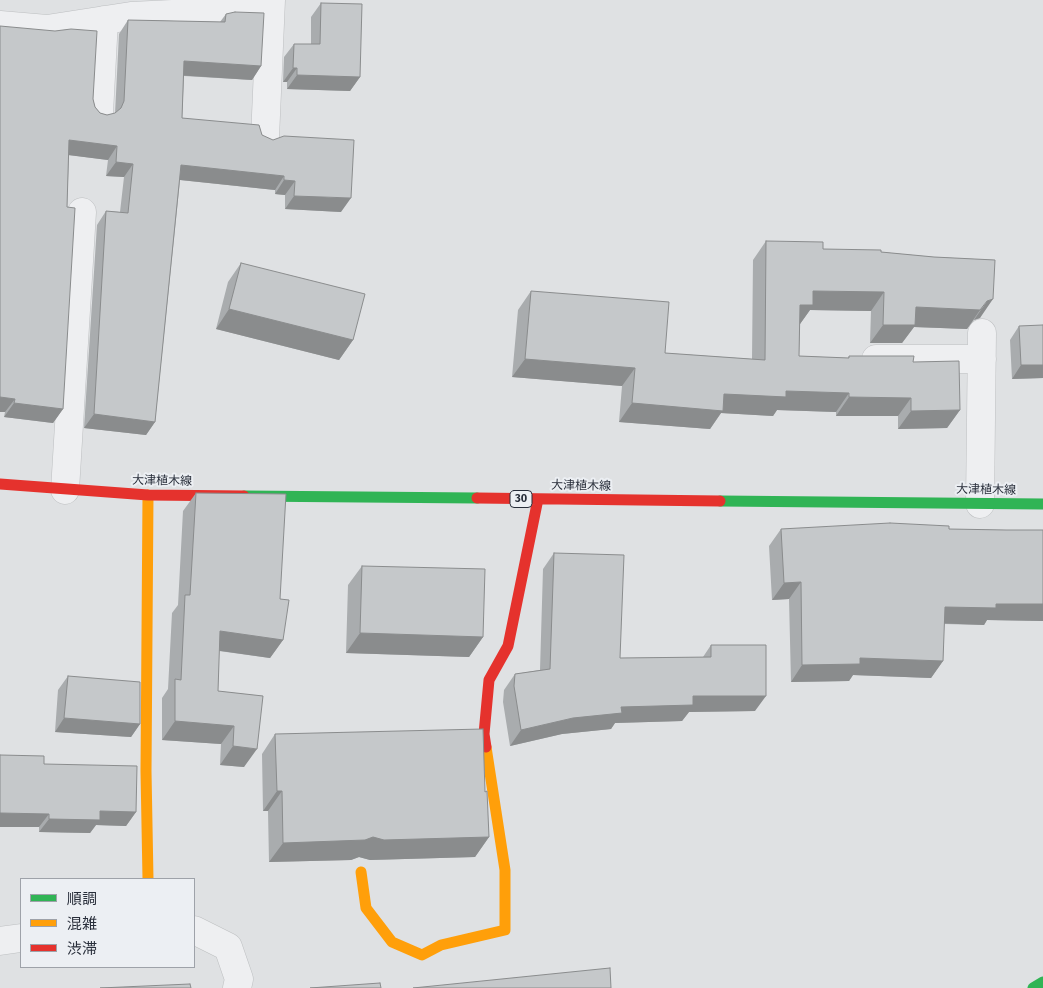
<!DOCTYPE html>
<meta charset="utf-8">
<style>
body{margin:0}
#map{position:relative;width:1043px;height:988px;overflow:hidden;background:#dfe1e3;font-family:"Fira Sans","Noto Sans JP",sans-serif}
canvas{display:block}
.legend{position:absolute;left:20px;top:878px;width:175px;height:90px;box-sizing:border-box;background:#eceff3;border:1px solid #9ea2a9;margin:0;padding:6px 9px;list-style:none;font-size:15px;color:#282e3a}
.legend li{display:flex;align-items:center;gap:10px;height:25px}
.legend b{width:25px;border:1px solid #9ea2a9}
</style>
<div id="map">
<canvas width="1043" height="988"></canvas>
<ul class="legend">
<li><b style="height:6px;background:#30b455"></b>順調</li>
<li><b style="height:6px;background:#ff9f0a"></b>混雑</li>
<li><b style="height:6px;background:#e5322d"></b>渋滞</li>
</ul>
</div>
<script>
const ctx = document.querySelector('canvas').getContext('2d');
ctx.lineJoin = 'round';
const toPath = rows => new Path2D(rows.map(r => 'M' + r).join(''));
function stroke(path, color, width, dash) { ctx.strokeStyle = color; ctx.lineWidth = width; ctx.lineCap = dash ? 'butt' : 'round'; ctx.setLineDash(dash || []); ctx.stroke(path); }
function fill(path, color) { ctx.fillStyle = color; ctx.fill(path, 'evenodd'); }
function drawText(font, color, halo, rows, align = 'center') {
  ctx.font = font + ' "Fira Sans","Noto Sans JP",sans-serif'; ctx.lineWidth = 4; ctx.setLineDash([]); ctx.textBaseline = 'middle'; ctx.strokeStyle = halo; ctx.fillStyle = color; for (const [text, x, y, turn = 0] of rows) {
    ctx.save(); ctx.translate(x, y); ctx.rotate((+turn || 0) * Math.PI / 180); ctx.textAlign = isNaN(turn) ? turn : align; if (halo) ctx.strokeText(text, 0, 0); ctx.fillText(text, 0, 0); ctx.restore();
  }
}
const street = toPath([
 [0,25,47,29,131,16,213,12,263,0],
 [99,113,104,20],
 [265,138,271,0],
 [876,359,982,359],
 [65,490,82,212],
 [980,504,982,333],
 [194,930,228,947,239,979,237,988],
 [0,941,21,938]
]);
stroke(street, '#bdbfc1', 29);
stroke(street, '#eeeff1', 28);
stroke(toPath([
 [244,496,477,498],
 [720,501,1043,504],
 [1033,988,1043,982]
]), '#30b455', 11);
stroke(toPath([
 [148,495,146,771,148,879],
 [361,872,366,908,392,942,422,955,441,945,505,930,505,870,486,747]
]), '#ff9f0a', 11);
stroke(toPath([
 [0,484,148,495,244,496],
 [477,498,720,501],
 [486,747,484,734,489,680,508,646,538,499]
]), '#e5322d', 11);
fill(toPath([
 [321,3,360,77,350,91,287,89,287,82,283,82,284,57,294,44,311,44,311,17],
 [226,14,261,66,252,80,184,76,182,118,262,135,341,212,285,209,285,195,275,194,275,190,180,180,155,422,146,435,84,428,97,225,106,211,120,212,124,177,106,176,108,160,69,155,67,207,63,409,53,423,4,417,5,412,0,412,0,26,93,99,95,107,100,113,107,115,115,114,119,34,128,20,220,22],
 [766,241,823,249,881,252,934,257,995,260,980,318,974,320,967,329,914,327,902,343,870,343,871,311,810,310,800,324,799,356,848,358,849,356,913,362,960,410,947,428,898,429,898,416,836,416,836,412,777,410,773,416,721,413,710,429,619,422,622,386,512,377,518,310,531,291,665,353,752,359,753,260],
 [241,263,353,340,339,360,216,329,228,282],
 [1019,326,1043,378,1012,379,1010,340],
 [196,493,280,599,283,640,270,658,219,651,218,691,263,696,244,767,220,765,221,744,162,740,162,698,168,689,172,613,178,605,183,511],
 [781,529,949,529,1006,530,1043,530,1043,621,987,620,984,625,944,624,943,661,931,678,853,675,849,681,791,682,789,599,772,600,769,546],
 [554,553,620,658,703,657,711,645,755,711,689,712,682,721,615,723,611,729,562,734,510,746,503,702,504,690,515,674,540,670,543,569],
 [362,566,483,637,469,657,346,653,348,585],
 [68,676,140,724,131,737,55,732,58,690],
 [275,734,485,792,489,837,475,857,370,860,359,857,351,860,269,862,268,811,263,811,262,754],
 [0,755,44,764,136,812,126,826,96,825,90,833,39,832,39,827,0,827]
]), '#a9acae');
fill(toPath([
 [184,61,261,66,252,80,175,75],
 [293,68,297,68,287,82,283,82],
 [297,75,360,77,350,91,287,89],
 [69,140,117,146,108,160,60,154],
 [116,162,133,164,124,177,106,176],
 [181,165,284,176,275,190,171,179],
 [284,180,295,181,285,195,275,194],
 [294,196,351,198,341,212,285,209],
 [813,291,884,292,871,311,810,310,800,324,800,305],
 [993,299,980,318,974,320,987,301],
 [916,307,980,310,967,329,914,327,902,343,870,343,883,325],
 [229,309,353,340,339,360,216,329],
 [525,359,635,368,622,386,512,377],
 [1021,365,1043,365,1043,378,1012,379],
 [786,391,849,393,836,412,777,410,773,416,721,413,710,429,619,422,632,403,724,394],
 [0,397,15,399,5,412,0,412],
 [849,397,911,398,898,416,836,416],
 [14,403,63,409,53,423,4,417],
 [960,410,947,428,898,429,911,411],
 [94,414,155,422,146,435,84,428],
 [801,582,789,599,772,600,784,583],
 [996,604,1043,604,1043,621,987,620,984,625,933,623,945,607],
 [220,631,283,640,270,658,207,649],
 [360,633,483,637,469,657,346,653],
 [860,658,943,661,931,678,853,675,849,681,791,682,802,665],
 [693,696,766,696,755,711,689,712,682,721,615,723,611,729,562,734,510,746,521,730,621,707],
 [64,718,140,724,131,737,55,732],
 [175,721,234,726,221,744,162,740],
 [233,746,257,749,244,767,220,765],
 [277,791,282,791,268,811,263,811],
 [100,811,136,812,126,826,96,825,90,833,39,832,49,819],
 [0,813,49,814,39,827,0,827],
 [373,837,489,837,475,857,370,860,359,857,351,860,269,862,283,843]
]), '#8a8c8d');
const building = toPath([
 [321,3,362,4,360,77,297,75,297,68,293,68,294,44,320,44,321,3],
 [235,12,264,13,261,66,184,61,182,118,259,125,262,135,273,140,284,136,354,140,351,198,294,196,295,181,284,180,284,176,181,165,155,422,94,414,106,211,128,213,133,164,116,162,117,146,69,140,67,207,75,208,63,409,14,403,15,399,0,397,0,26,55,31,71,29,97,31,93,99,95,107,100,113,107,115,115,113,121,108,124,101,128,20,225,22,226,14,235,12],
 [766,241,823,242,823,249,881,250,881,252,934,257,995,260,993,299,987,301,980,310,916,307,915,325,883,325,884,292,813,291,813,305,800,305,799,356,849,358,849,356,914,356,913,362,959,361,960,410,911,411,911,398,849,397,849,393,786,391,786,397,724,394,723,411,632,403,635,368,525,359,531,291,669,302,665,353,765,360,766,241],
 [241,263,365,294,353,340,229,309,241,263],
 [1043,325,1043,365,1021,365,1019,326,1043,325],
 [196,493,286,494,280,599,289,600,283,640,220,631,218,691,263,696,257,749,233,746,234,726,175,721,175,679,181,680,185,595,190,595,196,493],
 [890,523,949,526,949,529,1006,530,1043,530,1043,604,996,604,996,608,945,607,943,661,860,658,860,664,802,665,801,582,784,583,781,529,890,523],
 [554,553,624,555,620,658,711,657,711,645,766,645,766,696,693,696,693,705,621,707,622,713,573,718,521,730,514,686,515,674,550,669,554,553],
 [362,566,485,569,483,637,360,633,362,566],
 [68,676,140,682,140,724,64,718,68,676],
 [483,729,485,792,487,791,489,837,384,840,373,837,365,840,283,843,282,791,277,791,275,734,483,729],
 [0,755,44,756,44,764,137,766,136,812,100,811,100,820,49,819,49,814,0,813,0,755],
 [610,968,611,988,413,988,610,968],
 [380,983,381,988,310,988,380,983],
 [190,984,191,988,100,988,190,984]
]);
fill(building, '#c5c8ca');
stroke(building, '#8a8c8d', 1);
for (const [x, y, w] of [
 [521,499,22]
]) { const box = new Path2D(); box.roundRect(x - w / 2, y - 8.5, w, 17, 4); ctx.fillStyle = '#eceff3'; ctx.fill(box); stroke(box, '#282e3a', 1); }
drawText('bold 11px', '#282e3a', null, [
 ["30",521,499]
]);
drawText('12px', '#282e3a', '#eceff3', [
 ["大津植木線",162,481,1],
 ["大津植木線",581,486,1],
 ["大津植木線",986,490,1]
]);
</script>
